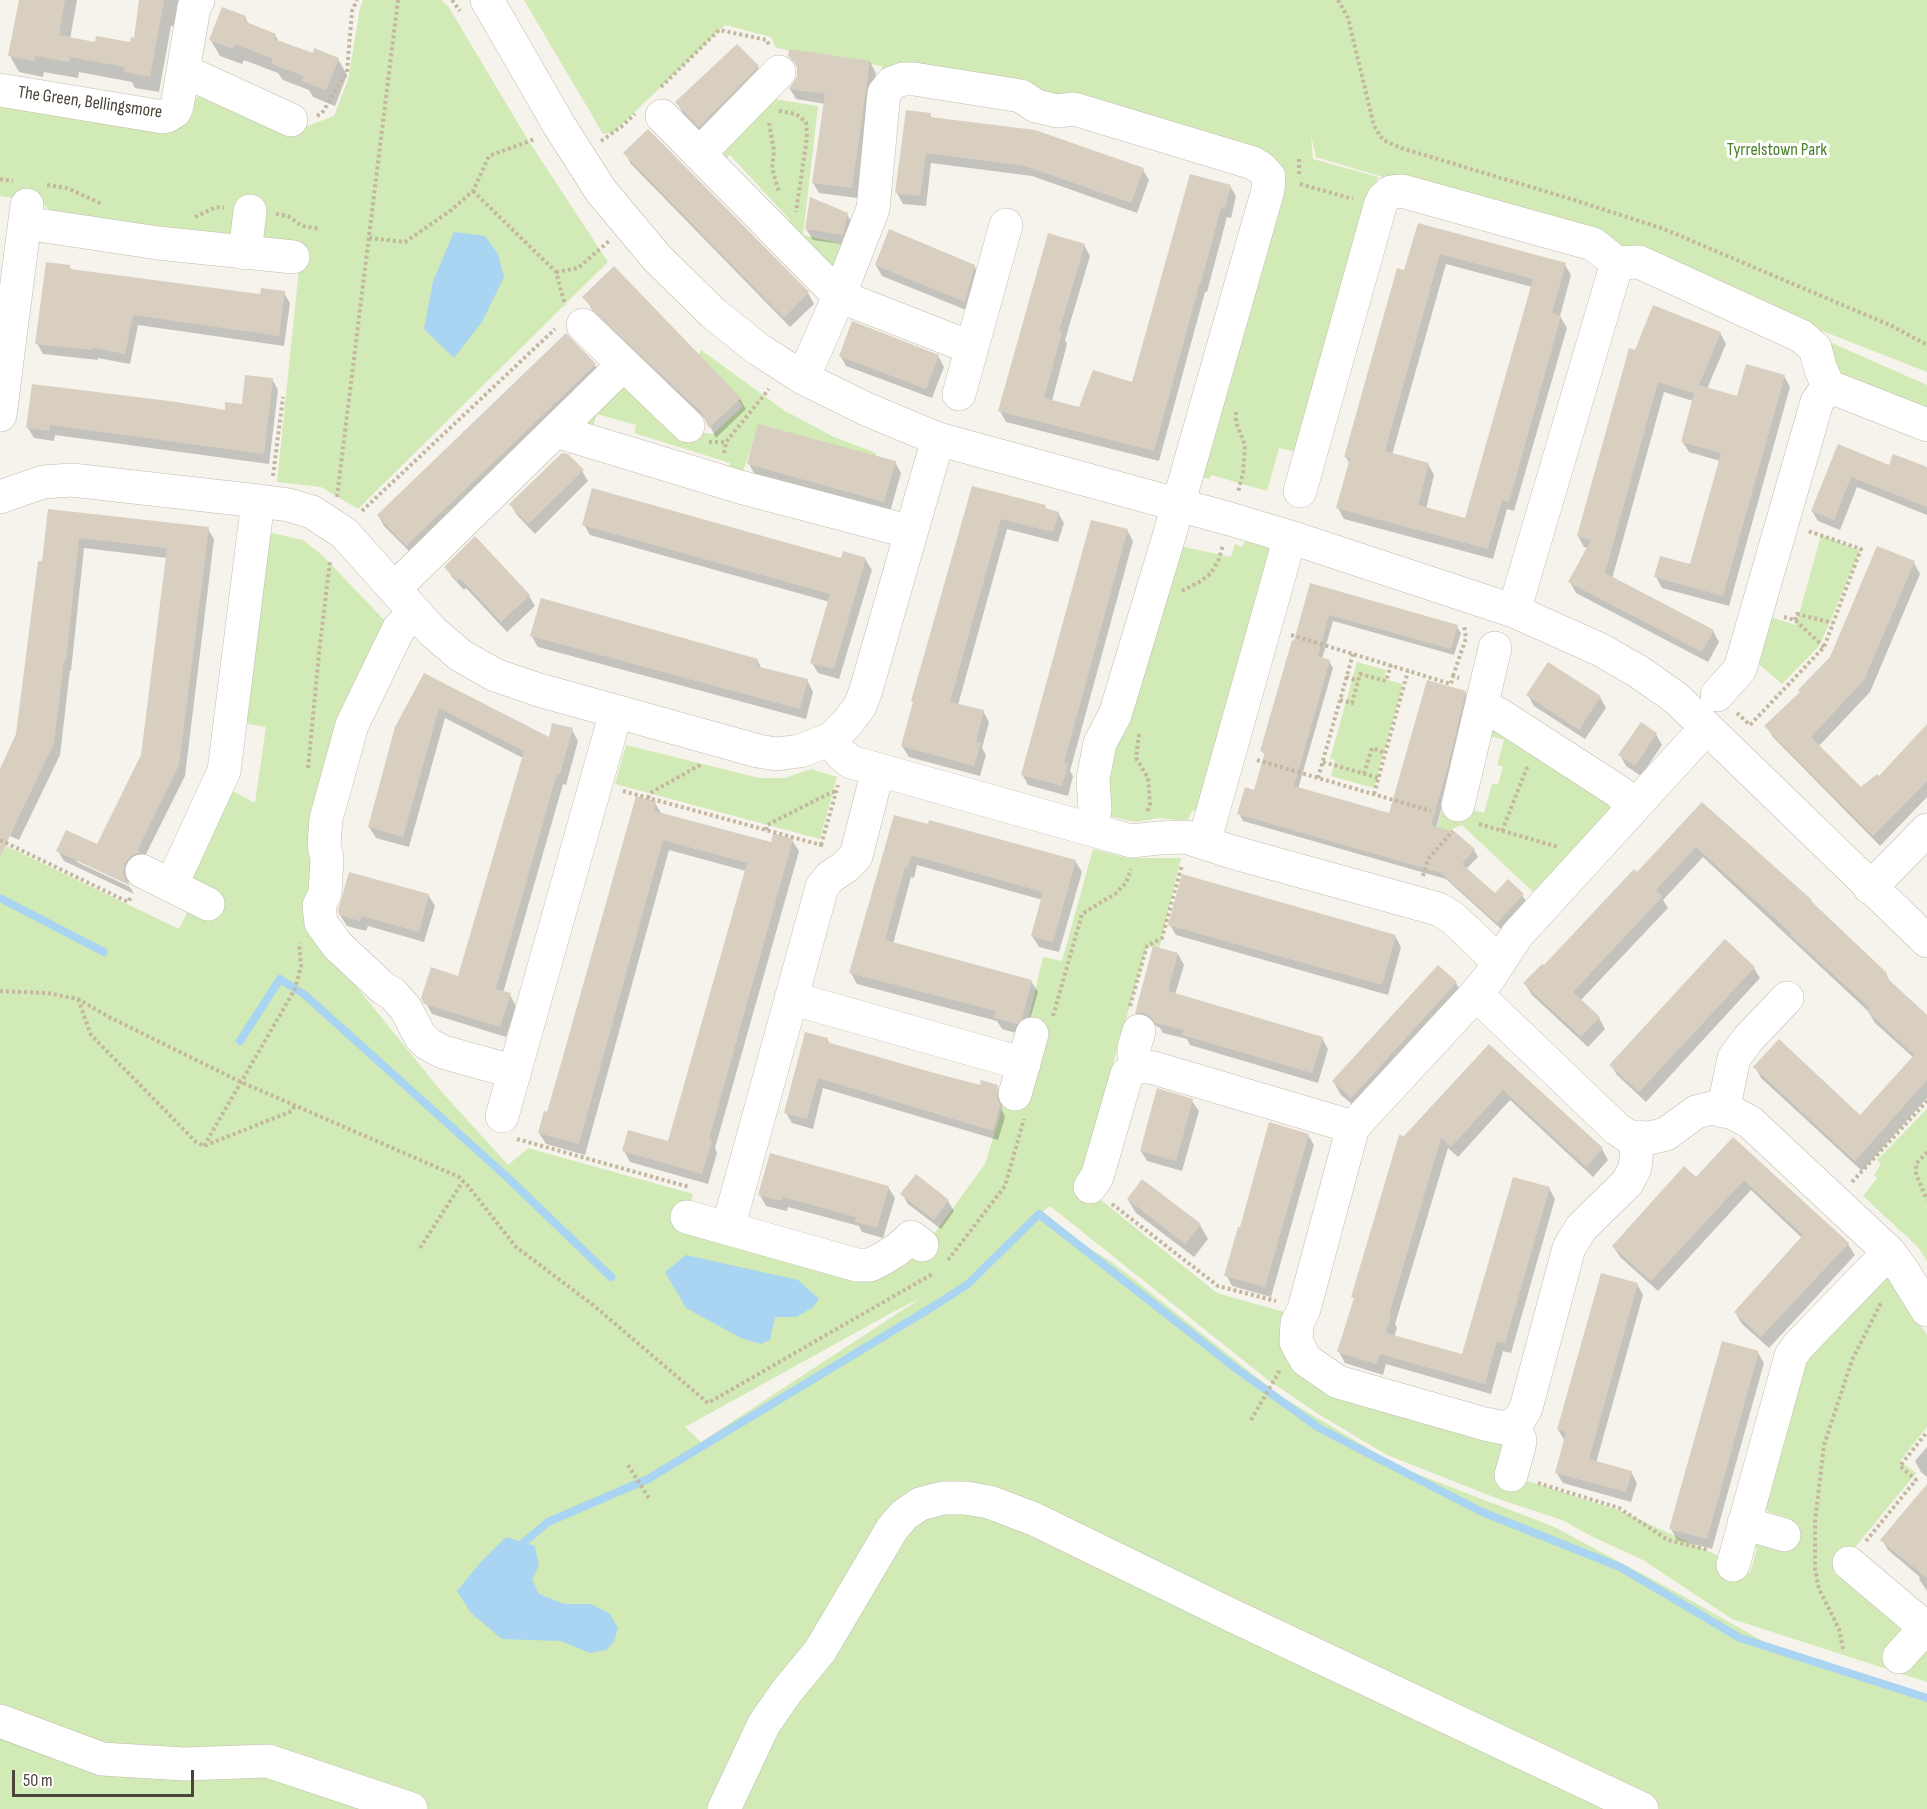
<!DOCTYPE html>
<style>
body{margin:0}
#map{position:relative;width:1927px;height:1809px;overflow:hidden;background:#f6f3ec;font-family:"Sofia Sans Condensed",sans-serif}
canvas{display:block}
.scale{position:absolute;left:12px;top:1770px;width:182px;height:27px;box-sizing:border-box;border:3px solid #4b4439;border-top:0;padding-left:8px;font-size:18px;line-height:21px;white-space:nowrap;color:#4b4439;-webkit-text-stroke:4px #fff;paint-order:stroke}
</style>
<div id="map">
<canvas width="1927" height="1809"></canvas>
<div class="scale">50 m</div>
</div>
<script>
const ctx = document.querySelector('canvas').getContext('2d');
ctx.lineJoin = 'round';
function fill(path, color) { ctx.fillStyle = color; ctx.fill(path, 'evenodd'); }
const toPath = rows => new Path2D(rows.map(r => 'M' + r).join(''));
function stroke(path, color, width, dash) { ctx.strokeStyle = color; ctx.lineWidth = width; ctx.lineCap = dash ? 'butt' : 'round'; ctx.setLineDash(dash || []); ctx.stroke(path); }
function drawText(font, color, halo, rows, align = 'center') {
  ctx.font = font + ' "Sofia Sans Condensed",sans-serif'; ctx.lineWidth = 6; ctx.setLineDash([]); ctx.textBaseline = 'middle'; ctx.strokeStyle = halo; ctx.fillStyle = color; for (const [text, x, y, turn = 0] of rows) {
    ctx.save(); ctx.translate(x, y); ctx.rotate((+turn || 0) * Math.PI / 180); ctx.textAlign = isNaN(turn) ? turn : align; if (halo) ctx.strokeText(text, 0, 0); ctx.fillText(text, 0, 0); ctx.restore();
  }
}
fill(toPath([
 [363,0,441,0,448,6,528,140,608,262,358,509,321,487,277,482,301,249,55,218,42,202,0,196,0,103,191,102,204,92,292,132,334,116,348,80,360,8],
 [524,0,1927,0,1927,372,1820,330,1627,250,1316,157,1311,135,1313,159,1378,177,1304,447,1296,452,1279,448,1267,491,1211,475,1209,479,1201,477,1281,189,1133,122,878,90,882,66,776,48,771,37,725,25,614,132,603,134],
 [774,99,818,106,803,235,843,244,838,260,831,269,785,228,790,220,730,155,719,165,718,152],
 [1825,340,1927,385,1927,419,1836,379],
 [701,350,785,411,834,437,876,453,875,458,759,426,741,477,728,472,730,463,634,433,636,425,597,414,591,432,587,429,585,416,621,383,687,431,713,434,743,406,698,355],
 [267,532,303,540,321,554,391,627,348,707,321,943,441,1091,508,1165,528,1148,693,1194,685,1225,864,1277,922,1250,985,1164,1025,1033,1043,957,1062,961,1093,849,1127,858,1181,858,1159,949,1147,946,1111,1071,1082,1185,1217,1293,1291,1314,1295,1362,1508,1438,1506,1474,1621,1511,1725,1559,1724,1566,1750,1573,1757,1548,1751,1546,1752,1538,1786,1537,1791,1519,1771,1513,1763,1507,1799,1361,1883,1270,1927,1335,1927,1427,1900,1461,1916,1473,1834,1573,1883,1614,1899,1612,1927,1643,1927,1682,1732,1619,1643,1560,1591,1536,1562,1520,1501,1500,1387,1455,1320,1415,1268,1380,1050,1206,1040,1214,1058,1230,1112,1262,1279,1395,1401,1468,1552,1526,1665,1586,1784,1653,1927,1696,1927,1809,0,1809,0,843,179,929,190,907,197,882,193,877,231,790,255,803,266,727,243,723],
 [921,1298,701,1442,685,1427,893,1312],
 [1821,535,1860,551,1820,645,1782,684,1760,665,1757,653,1767,616,1796,625],
 [1246,539,1265,546,1273,553,1204,812,1193,810,1187,821,1159,818,1136,822,1103,815,1105,750,1180,546,1231,557,1235,544,1242,547],
 [1357,662,1386,670,1384,679,1403,684,1374,788,1331,776,1335,760,1330,759],
 [1492,726,1610,803,1611,811,1533,892,1462,825,1454,828,1429,855,1444,802,1484,813,1492,784,1498,784,1503,767,1497,765,1504,740,1487,735],
 [626,745,759,778,785,778,811,769,837,777,820,839,615,784],
 [1927,1109,1927,1261,1918,1247,1863,1196,1877,1178,1874,1175,1881,1164,1877,1160]
]), '#d2eab5');
fill(toPath([
 [454,232,485,236,498,254,504,277,482,322,454,358,424,329,433,281],
 [686,1255,798,1280,819,1299,812,1308,796,1317,775,1317,770,1340,761,1344,741,1338,686,1308,665,1272],
 [506,1537,535,1546,539,1566,532,1579,539,1594,564,1604,591,1604,610,1614,618,1628,614,1642,606,1650,590,1653,561,1641,502,1639,471,1613,457,1591,480,1563]
]), '#a9d4f2');
fill(toPath([
 [29,0,77,0,70,39,96,44,131,44,135,40,141,0,182,0,179,27,171,26,159,92,135,88,132,82,79,72,78,78,44,72,43,77,19,72,10,56],
 [245,17,249,25,275,35,279,42,313,55,338,59,347,75,335,106,313,97,309,90,283,80,278,73,244,60,242,64,220,56,210,39],
 [789,56,870,62,876,73,857,198,819,193,813,183,825,104,796,99,790,89,798,78,799,69],
 [758,67,764,77,706,137,683,113,677,103],
 [930,115,932,118,1143,170,1149,180,1137,213,1032,176,931,163,926,206,903,204,897,193],
 [648,131,808,293,814,304,790,327,631,164,625,153],
 [1230,186,1236,196,1231,218,1227,217,1207,292,1205,292,1159,461,1006,422,1000,411,1084,245,1090,256,1065,340,1067,344,1052,401,1080,409,1133,384],
 [847,214,853,225,848,245,813,240,806,229],
 [1419,225,1565,265,1571,275,1560,316,1567,328,1514,511,1507,509,1493,559,1344,519,1338,508,1350,465,1346,457],
 [1446,264,1532,287,1466,520,1426,509,1434,475,1428,464,1392,455],
 [876,265,974,266,981,277,971,312,882,276],
 [69,266,72,270,262,296,284,293,290,303,284,346,138,325,130,364,98,358,98,360,43,354,37,343],
 [584,297,740,399,746,409,716,438,708,422,599,320],
 [1720,333,1726,344,1707,389,1738,398,1784,376,1790,387,1729,606,1662,588,1656,577,1691,565,1720,461,1689,452,1682,441,1693,401,1664,392,1612,579,1713,631,1719,642,1708,662,1576,593,1570,582,1588,548,1584,547,1578,536,1636,351],
 [840,355,938,356,944,367,932,398,846,366],
 [595,365,601,375,413,555,384,526,378,515],
 [272,379,278,390,269,464,55,435,54,441,34,438,28,428,33,386,227,412,243,406],
 [1839,446,1889,467,1927,469,1927,515,1857,487,1840,530,1818,521,1812,511],
 [895,462,901,473,890,512,755,475,749,464],
 [582,471,588,481,535,534,517,515,511,505],
 [973,488,1045,507,1047,510,1058,513,1064,523,1058,542,1007,529,958,705,983,711,989,722,982,748,986,755,980,776,909,757,902,746],
 [50,510,208,529,214,539,185,776,143,860,130,874,129,883,78,859,77,862,130,887,134,894,64,861,58,851,98,846,142,755,167,558,84,548,71,671,70,670,60,755,19,840,0,831,0,772,18,735],
 [584,525,842,560,865,559,872,570,839,679,818,673,812,663,830,602,590,535],
 [1127,530,1133,541,1070,771,1073,776,1068,796,1028,785,1022,774],
 [1914,563,1920,574,1870,692,1818,747,1861,790,1879,778,1927,727,1927,797,1880,846,1773,737,1766,726,1801,693],
 [446,567,529,596,535,606,507,632,466,588,464,590,452,577],
 [1311,585,1457,627,1461,633,1454,655,1333,621,1322,659,1329,661,1333,668,1298,789,1390,815,1465,692,1469,699,1450,777,1436,828,1474,850,1478,857,1466,869,1495,896,1522,895,1526,901,1501,929,1446,879,1243,821,1239,814,1255,791,1266,757,1262,751],
 [531,635,757,660,762,669,807,680,813,692,806,719,538,647],
 [424,675,550,740,572,730,578,741,566,785,563,784,503,993,510,995,516,1006,506,1037,432,1014,423,998,459,978,523,758,445,718,409,847,376,838,369,827],
 [1528,695,1600,697,1606,708,1585,739,1534,706],
 [1656,734,1662,745,1641,776,1626,766,1620,755],
 [655,803,662,815,772,844,792,840,799,851,715,1148,717,1153,708,1184,630,1162,624,1151,670,1143,746,871,669,850,585,1155,546,1144,539,1133,548,1114],
 [1702,804,1886,974,1892,985,1927,1017,1927,1098,1862,1171,1761,1078,1755,1067,1860,1118,1914,1058,1875,1023,1868,1011,1703,857,1663,900,1668,908,1580,1001,1599,1018,1605,1029,1588,1047,1532,995,1525,984,1637,874],
 [895,816,1075,861,1082,872,1059,952,1039,947,1032,936,1043,900,917,865,914,878,911,877,893,944,1031,981,1038,992,1027,1030,1023,1035,1002,1029,997,1021,857,984,851,973],
 [429,896,435,906,424,942,368,926,366,931,347,926,340,915],
 [1170,925,1395,936,1401,947,1388,995,1176,935],
 [1178,954,1184,965,1175,995,1322,1038,1328,1049,1318,1083,1190,1045,1187,1039,1163,1033,1160,1028,1152,1023,1142,1023,1136,1013],
 [1754,968,1760,978,1646,1102,1617,1075,1611,1065],
 [1456,983,1464,997,1359,1110,1341,1095,1333,1081],
 [827,1039,830,1044,981,1087,997,1087,1003,1097,1002,1110,1005,1117,998,1140,823,1088,813,1129,792,1123,786,1113],
 [1489,1046,1602,1149,1608,1160,1593,1177,1510,1100,1458,1157,1448,1148,1395,1324,1397,1328,1394,1337,1463,1356,1549,1188,1555,1199,1511,1353,1503,1351,1491,1394,1386,1364,1383,1375,1345,1363,1339,1352,1355,1300,1353,1297,1405,1138],
 [1192,1101,1199,1111,1182,1171,1147,1161,1141,1151],
 [1308,1135,1314,1145,1271,1297,1232,1286,1226,1275],
 [1733,1139,1848,1244,1855,1255,1769,1348,1742,1324,1735,1312,1802,1238,1751,1190,1658,1291,1620,1257,1613,1246,1696,1179],
 [888,1187,895,1198,883,1238,862,1232,859,1226,788,1207,787,1211,766,1206,760,1195],
 [902,1194,948,1201,954,1211,941,1229,908,1204],
 [1128,1200,1200,1225,1208,1239,1194,1257,1136,1213],
 [1637,1284,1643,1295,1596,1463,1631,1472,1637,1483,1631,1502,1563,1483,1556,1472,1565,1441,1558,1430],
 [1758,1353,1764,1363,1712,1549,1677,1540,1671,1529],
 [1927,1447,1927,1477,1921,1472,1915,1461],
 [1927,1486,1927,1591,1919,1579,1920,1577,1888,1550,1882,1540]
]), '#0003');
stroke(toPath([
 [0,898,104,952],
 [240,1041,280,979,305,995,507,1177,611,1277],
 [516,1549,548,1522,648,1479,934,1306,968,1284,1039,1214,1238,1370,1319,1428,1482,1512,1620,1567,1740,1638,1927,1698]
]), '#a9d4f2', 8);
fill(toPath([
 [19,0,65,0,59,35,95,42,96,36,130,42,131,37,134,38,139,0,164,0,150,77,124,72,125,67,70,57,69,62,35,56,34,61,8,56],
 [222,7,246,16,244,21,276,34,274,39,313,53,314,48,339,58,326,90,302,81,304,76,271,64,273,59,235,44,233,49,209,40],
 [737,44,759,66,699,127,675,102],
 [789,49,870,61,852,188,812,183,825,94,789,89,797,76,797,66,792,59,788,56],
 [906,110,931,113,930,117,1035,130,1144,168,1131,203,1025,166,926,153,920,196,895,193],
 [648,129,809,292,784,318,623,153],
 [1190,174,1231,185,1225,208,1221,207,1201,283,1200,282,1154,451,998,411,1048,233,1085,244,1059,331,1062,332,1044,398,1079,407,1093,370,1132,382],
 [810,197,848,213,843,235,805,229],
 [1418,223,1566,263,1552,313,1561,316,1509,502,1502,500,1488,549,1336,508,1350,458,1344,457,1397,268,1404,270],
 [1440,254,1533,279,1465,518,1418,505,1429,463,1385,451],
 [889,229,975,265,965,302,875,265],
 [46,262,70,265,70,269,260,294,261,288,285,291,279,336,133,315,125,354,93,348,92,350,35,344],
 [614,266,741,398,709,428,701,412,591,309,593,308,582,297],
 [1653,305,1721,332,1699,385,1737,396,1746,364,1785,375,1723,596,1654,577,1660,556,1690,564,1721,453,1681,442,1694,393,1658,382,1605,573,1714,630,1702,652,1568,582,1591,540,1577,536,1629,348,1635,350],
 [852,321,939,355,926,389,839,356],
 [566,333,596,364,406,546,377,515],
 [245,375,273,378,264,454,50,425,49,431,26,428,32,384,177,402,225,410,225,402,242,404],
 [758,424,896,461,884,502,747,464],
 [1838,444,1889,465,1893,454,1927,467,1927,507,1851,477,1834,520,1811,511],
 [562,453,568,454,584,470,528,524,509,504],
 [972,486,1046,505,1045,508,1059,512,1053,532,1001,519,950,702,984,710,976,741,981,743,974,766,901,746,913,702,911,701],
 [592,488,841,558,843,551,866,558,834,669,810,663,830,594,582,525],
 [48,509,209,527,179,765,137,851,141,852,131,856,125,863,123,873,126,881,131,886,56,851,66,830,97,844,141,755,167,548,79,538,66,661,64,660,54,743,0,857,0,769,16,734,38,561,42,561],
 [1091,520,1128,529,1064,763,1068,764,1062,786,1021,775],
 [475,536,530,595,501,622,460,578,457,581,444,567],
 [1877,546,1915,561,1864,680,1811,737,1861,787,1877,774,1879,776,1927,724,1927,781,1873,836,1764,726,1800,692,1798,690,1830,657],
 [1310,583,1458,625,1451,649,1329,615,1318,656,1330,660,1294,786,1389,813,1427,680,1466,691,1447,770,1431,825,1455,832,1475,849,1462,864,1495,893,1508,879,1524,894,1497,923,1441,873,1237,814,1245,787,1254,790,1265,752,1260,751,1292,640,1294,641],
 [541,598,758,659,756,666,808,679,800,709,530,636],
 [1548,662,1601,696,1579,730,1526,695],
 [424,673,549,737,552,723,573,728,560,774,557,773,496,989,511,993,500,1027,424,1004,421,998,431,967,458,976,524,751,439,708,403,837,368,827,395,727],
 [1641,722,1657,733,1635,766,1618,755],
 [636,796,656,801,654,811,771,842,773,833,793,839,709,1139,712,1140,702,1174,622,1151,628,1130,668,1141,747,863,663,840,579,1144,538,1133,544,1111,547,1112,562,1060],
 [1702,802,1812,900,1811,901,1887,973,1885,976,1927,1015,1927,1080,1855,1161,1753,1067,1779,1039,1860,1115,1914,1055,1867,1011,1870,1008,1789,934,1791,933,1696,847,1656,890,1663,896,1573,992,1600,1017,1581,1037,1523,983,1542,964,1544,965,1634,869,1637,872],
 [894,815,928,824,929,820,1076,860,1053,942,1031,936,1043,892,911,855,908,868,905,867,885,940,1032,980,1022,1019,1017,1024,994,1018,996,1011,849,973],
 [349,872,429,894,419,932,362,916,360,921,339,915,338,910],
 [1182,874,1396,935,1382,985,1168,925],
 [1725,939,1755,967,1639,1092,1609,1065],
 [1153,946,1178,953,1168,991,1323,1037,1312,1073,1182,1035,1184,1030,1155,1023,1152,1018,1145,1013,1135,1013],
 [1438,965,1457,982,1351,1098,1332,1081],
 [805,1032,828,1038,827,1042,927,1071,980,1085,981,1080,998,1085,997,1098,1000,1105,993,1131,818,1078,807,1119,784,1113],
 [1489,1044,1603,1148,1586,1167,1503,1090,1451,1147,1441,1138,1389,1315,1391,1316,1386,1333,1462,1354,1513,1177,1550,1187,1505,1343,1497,1341,1485,1384,1380,1354,1376,1364,1337,1352,1354,1298,1351,1297,1399,1135,1404,1136],
 [1157,1088,1193,1099,1176,1161,1140,1151],
 [1269,1122,1309,1134,1265,1287,1224,1276,1238,1227,1240,1227],
 [1733,1137,1849,1243,1761,1337,1734,1312,1803,1235,1744,1180,1651,1281,1612,1246,1684,1166,1696,1177],
 [770,1153,889,1186,877,1228,855,1222,856,1217,783,1197,781,1201,758,1195],
 [916,1174,949,1200,934,1220,900,1194],
 [1142,1179,1201,1224,1185,1244,1127,1199],
 [1601,1273,1638,1283,1589,1459,1632,1471,1626,1492,1555,1473,1566,1432,1557,1430],
 [1722,1341,1759,1351,1707,1539,1669,1529],
 [1927,1484,1927,1578,1880,1540]
]), '#d8cfc1');
const minor = toPath([
 [487,0,559,125,601,191,657,258,713,313,758,349,803,378,866,409,938,439,1230,519,1290,537,1514,611,1601,650,1639,672,1676,698,1927,941],
 [184,71,291,120],
 [0,90,163,117,167,116,175,111,177,106,194,7,198,0],
 [662,116,839,296,972,348],
 [699,154,779,72],
 [25,223,158,243,293,257],
 [245,253,250,211],
 [583,325,688,426],
 [803,378,839,296,873,209,884,93,892,83,903,79,914,79,1021,96,1036,106,1057,111,1074,109,1253,163,1261,168,1269,177,1268,190,1170,533,1115,715,1100,743,1093,779,1095,810,1089,829],
 [959,394,1006,225],
 [0,415,27,205],
 [556,431,740,487,911,532],
 [1300,491,1380,206,1383,199,1391,192,1402,191,1593,244,1617,263,1639,262,1801,336,1815,348,1820,367,1828,386,1927,425],
 [0,497,43,482,72,480,258,501,289,505,312,512,344,533,432,631,460,655,495,675,539,690,758,751,776,754,800,751,831,739,848,722,860,706,866,690,938,439],
 [394,589,624,364],
 [1514,611,1617,263],
 [416,613,399,628,352,725,326,819,324,845,327,859,325,893,319,906,321,923,338,946,383,988,393,994,406,1009,420,1036,428,1044,443,1052,515,1072],
 [1717,695,1740,669,1817,402,1828,386],
 [1482,706,1500,715,1619,792,1634,807],
 [831,739,841,754,851,762,1089,829,1131,841,1159,838,1186,837,1232,852,1438,909,1453,918,1499,962],
 [1458,805,1495,648],
 [1204,843,1290,537],
 [142,871,208,904],
 [171,886,224,771,258,501],
 [1870,888,1927,830],
 [1476,994,1617,1129,1629,1137,1650,1138,1666,1134,1696,1112,1712,1108,1733,1113,1750,1122,1889,1252,1903,1271,1927,1310],
 [791,998,1024,1064],
 [1139,1031,1134,1048,1134,1056,1140,1066],
 [1015,1094,1032,1034],
 [1723,1111,1734,1058,1748,1039,1787,998],
 [502,1116,616,712],
 [1638,1137,1635,1168,1627,1183,1581,1228,1569,1248,1526,1408,1518,1422,1504,1428,1485,1424,1338,1382,1306,1360,1296,1342,1297,1323,1304,1309,1353,1127,1476,994,1489,978,1517,935,1706,728],
 [1090,1187,1097,1177,1127,1074,1140,1066,1154,1068,1353,1127],
 [687,1217,857,1265,870,1265,882,1259,898,1249,911,1237,922,1245],
 [728,1228,822,887,830,877,845,867,856,856,878,770],
 [1511,1475,1519,1447,1520,1440,1513,1424],
 [1744,1523,1784,1535],
 [1849,1563,1927,1629],
 [1733,1565,1791,1356,1798,1346,1889,1252],
 [1899,1657,1925,1628],
 [0,1721,102,1759,184,1764,268,1761,411,1809],
 [724,1809,764,1724,787,1691,820,1651,892,1529,904,1515,920,1504,943,1498,966,1498,989,1502,1034,1519,1231,1615,1642,1809]
]);
stroke(minor, '#c2bbae', 34);
stroke(toPath([
 [452,0,460,11],
 [1338,0,1348,18,1374,126,1383,140,1401,148,1571,199,1664,229,1892,326,1927,345],
 [661,87,719,30,767,40,769,46],
 [779,111,796,114,806,122,807,137,796,212],
 [317,116,322,113,347,72,352,11,357,0],
 [769,123,774,151,772,168,779,192],
 [601,141,621,127,635,114],
 [1299,159,1299,176],
 [0,179,13,181],
 [1300,184,1353,199],
 [47,185,67,188,102,204],
 [473,191,556,272,565,305],
 [276,214,288,216,302,226,320,229],
 [195,217,216,207,224,208],
 [369,238,405,242,450,211,473,191,489,156,535,139],
 [556,272,578,268,609,241],
 [1236,412,1236,422,1245,445,1243,473,1238,492],
 [709,442,726,442],
 [724,453,726,442,769,389],
 [273,476,283,397],
 [337,497,398,0],
 [362,511,555,329],
 [1182,591,1201,581,1211,573,1219,559,1223,545],
 [1784,617,1795,620,1824,647],
 [1795,620,1797,614,1833,623],
 [1291,635,1451,684,1453,676,1459,678],
 [1453,676,1466,638,1464,625],
 [1346,677,1358,681],
 [1340,700,1352,703,1360,674,1386,681,1391,665],
 [1737,713,1750,725,1824,647,1861,549,1808,531],
 [1139,734,1136,758,1148,778,1150,804,1147,813],
 [1257,760,1431,811],
 [1323,762,1379,778],
 [308,768,320,644,330,561],
 [1364,774,1372,748,1385,753],
 [1318,778,1353,654],
 [623,791,821,845,820,849],
 [1374,794,1408,671],
 [648,798,650,793,702,764],
 [1479,824,1558,847],
 [766,830,767,825,832,792,836,792],
 [1502,831,1528,765],
 [0,840,128,902,131,897],
 [821,845,838,785],
 [1423,876,1428,859,1453,831],
 [0,991,47,993,78,999,109,1017,241,1082,459,1177,468,1186,516,1247,593,1305,708,1403,934,1273],
 [78,999,91,1035,196,1142,204,1146,292,1111,295,1105],
 [1130,1006,1147,946,1162,938,1182,865],
 [1053,1016,1082,914,1115,894,1126,883,1131,869],
 [517,1139,689,1187],
 [204,1146,295,989,301,966,299,943],
 [1927,1152,1916,1164,1916,1174,1927,1200],
 [1852,1182,1927,1101],
 [1112,1204,1218,1286,1276,1301],
 [420,1248,463,1181],
 [948,1260,1005,1186,1024,1119],
 [1251,1420,1280,1370],
 [628,1465,650,1500],
 [1538,1483,1619,1508,1668,1540,1708,1550],
 [1866,1541,1916,1480,1900,1466,1927,1432],
 [1843,1649,1839,1629,1819,1589,1815,1569,1815,1522,1824,1445,1852,1360,1881,1303]
]), '#c4b79f', 4, [3, 3]);
stroke(minor, '#fff', 33);
drawText('18px', '#4b4439', '#fff', [
 ["The Green, Bellingsmore",90,103,8]
]);
drawText('18px', '#4a7f2a', '#fff', [
 ["Tyrrelstown Park",1777,150]
]);
</script>
